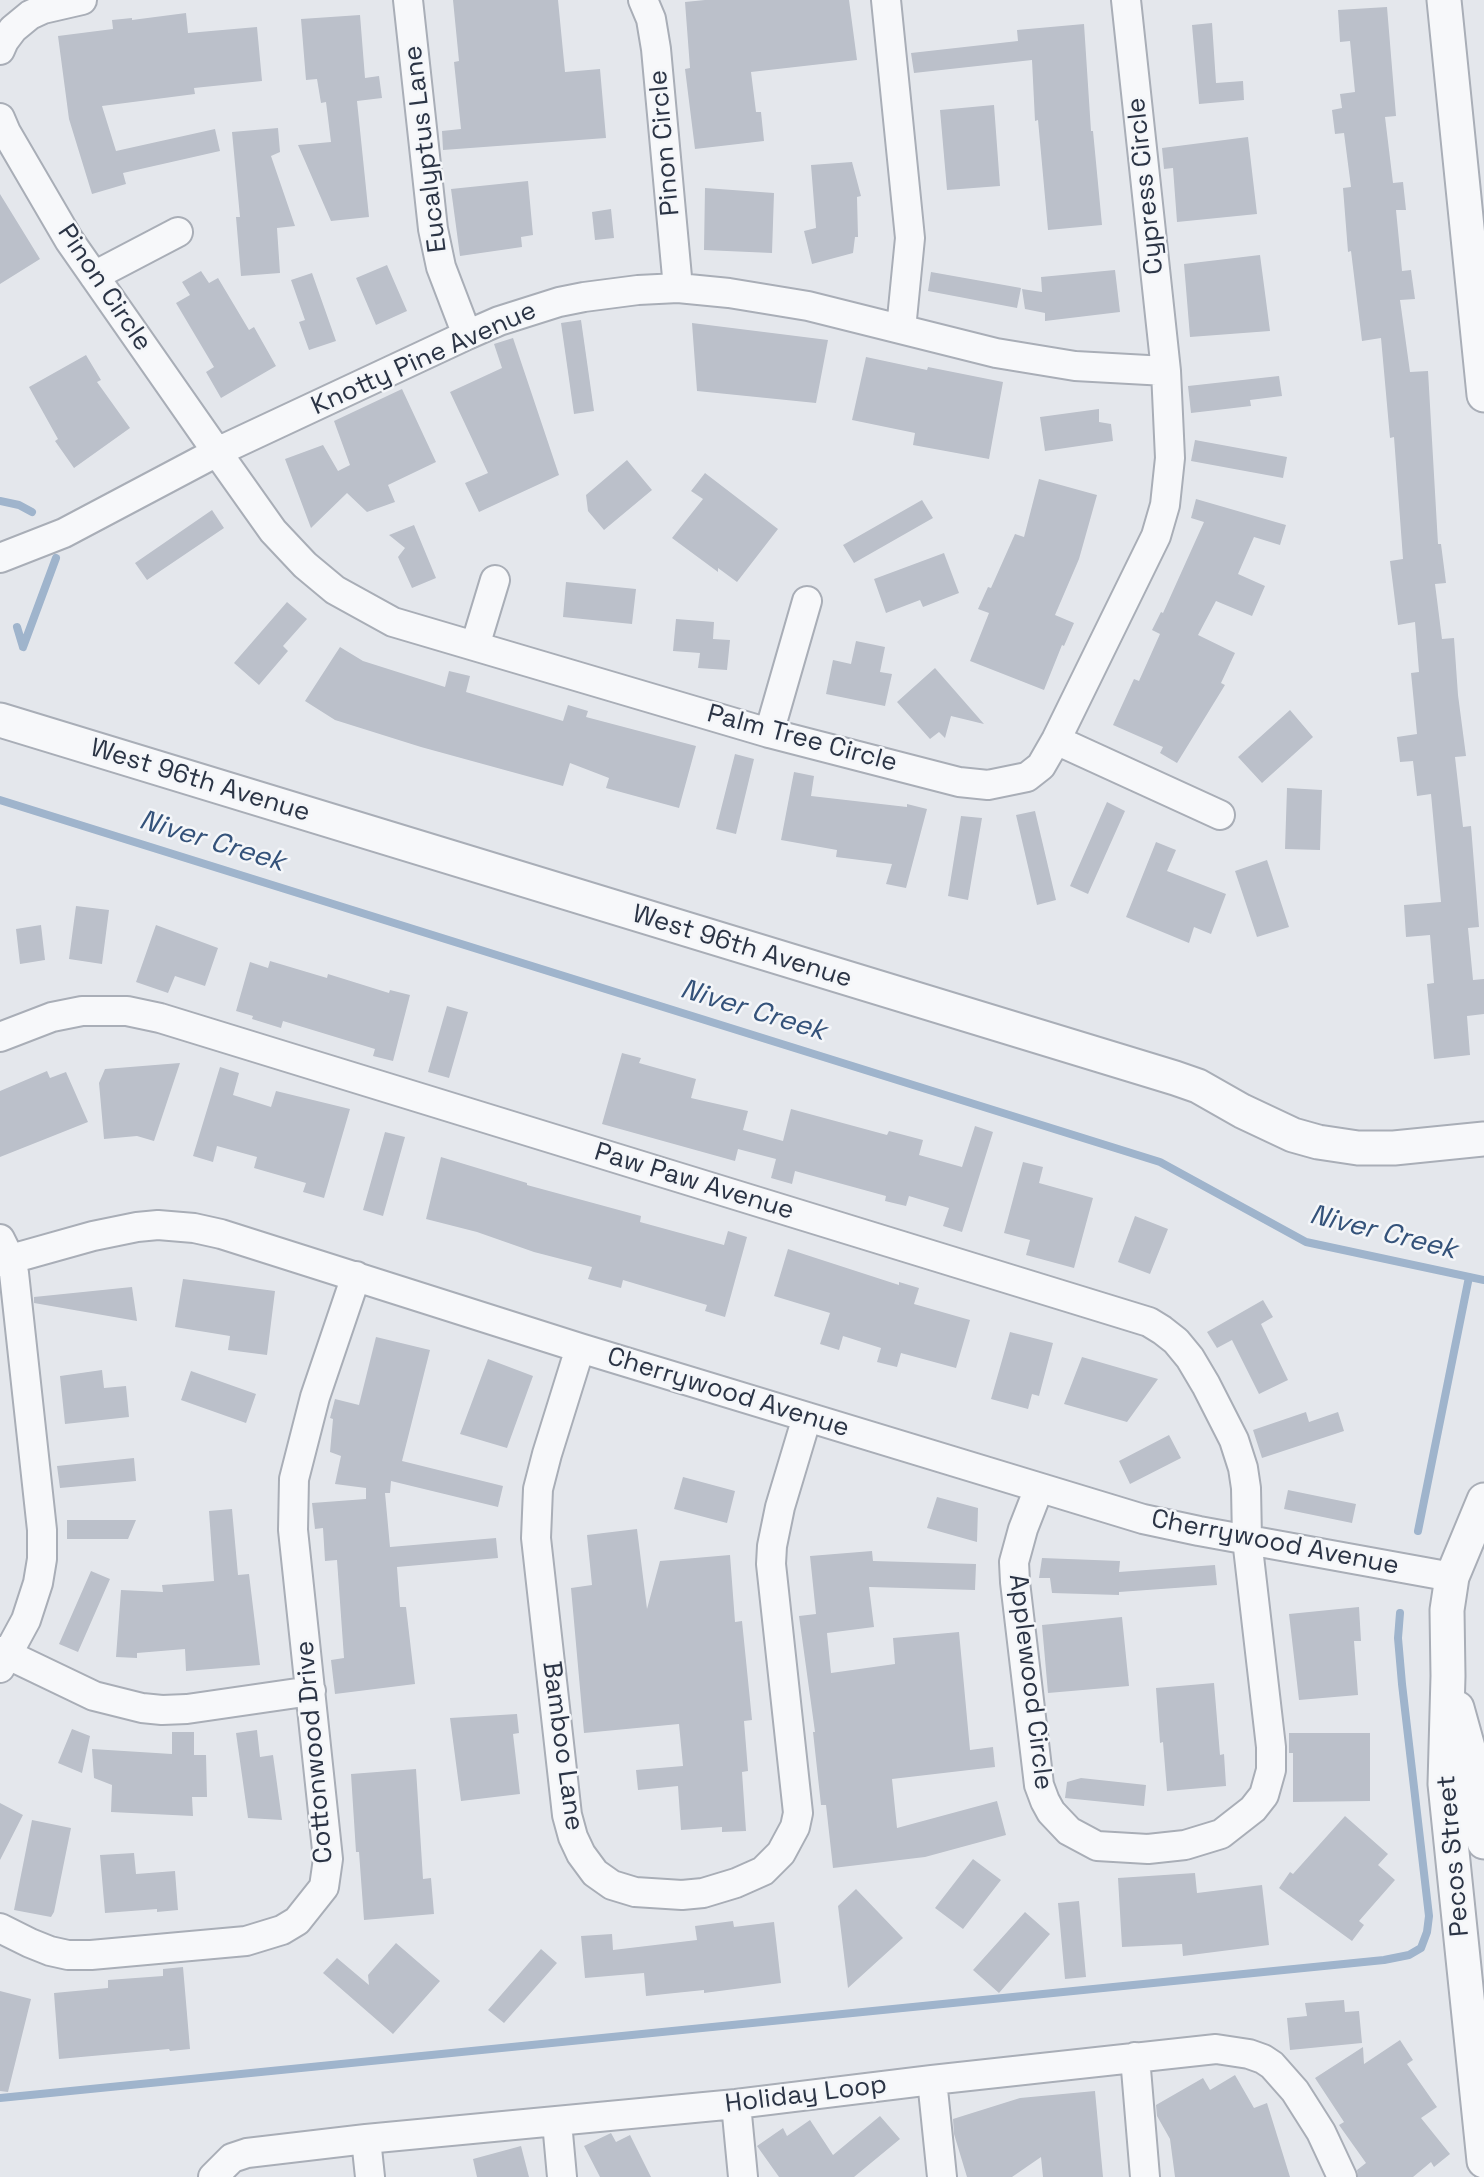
<!DOCTYPE html>
<style>
body{margin:0}
canvas{display:block;background:#e4e7ec}
</style>
<canvas width="1484" height="2177"></canvas>
<script>
const ctx = document.querySelector('canvas').getContext('2d');
ctx.lineJoin = 'round';
const toPath = rows => new Path2D(rows.map(r => 'M' + r).join(''));
function stroke(path, color, width, dash) { ctx.strokeStyle = color; ctx.lineWidth = width; ctx.lineCap = dash ? 'butt' : 'round'; ctx.setLineDash(dash || []); ctx.stroke(path); }
function fill(path, color) { ctx.fillStyle = color; ctx.fill(path, 'evenodd'); }
function drawText(font, color, halo, rows, align = 'center') {
  ctx.font = font + ' "Space Grotesk",sans-serif'; ctx.lineWidth = 5; ctx.setLineDash([]); ctx.textBaseline = 'middle'; ctx.strokeStyle = halo; ctx.fillStyle = color; for (const [text, x, y, turn = 0] of rows) {
    ctx.save(); ctx.translate(x, y); ctx.rotate((+turn || 0) * Math.PI / 180); ctx.textAlign = isNaN(turn) ? turn : align; if (halo) ctx.strokeText(text, 0, 0); ctx.fillText(text, 0, 0); ctx.restore();
  }
}
stroke(toPath([
 [0,501,19,505,32,512],
 [17,627,23,647],
 [23,647,56,558],
 [0,800,1160,1162,1306,1242,1484,1280],
 [1418,1531,1469,1277],
 [0,2098,1384,1960,1409,1955,1421,1948,1427,1932,1429,1916,1402,1684,1398,1638,1400,1613]
]), '#9fb4cc', 8);
fill(toPath([
 [453,0,558,0,565,72,600,69,606,138,443,150,442,131,461,129,454,62,459,61],
 [705,0,849,0,857,60,751,72,756,112,761,112,764,141,695,149,685,69,690,68,685,2],
 [1387,7,1396,116,1385,117,1393,183,1403,182,1406,210,1396,210,1402,271,1411,270,1415,299,1400,300,1410,372,1428,371,1438,544,1441,544,1446,583,1435,584,1442,639,1454,638,1458,695,1466,756,1455,757,1463,827,1471,826,1479,927,1468,928,1473,980,1484,979,1484,1014,1467,1016,1470,1055,1434,1059,1427,984,1434,983,1430,935,1406,937,1404,905,1441,902,1431,794,1417,796,1413,761,1400,762,1397,737,1417,734,1411,673,1419,672,1415,622,1398,625,1390,561,1403,559,1394,437,1390,438,1381,338,1362,341,1351,251,1348,252,1343,188,1351,187,1344,133,1335,134,1332,110,1342,108,1340,94,1355,92,1350,41,1340,42,1338,10],
 [186,13,188,33,257,27,262,81,194,88,195,94,102,106,116,151,215,129,220,151,123,173,126,184,92,194,69,119,58,36,113,29,112,20,132,18,132,20],
 [360,15,365,78,379,76,382,98,357,101,369,217,331,221,298,145,331,142,326,102,321,103,317,79,306,80,301,19],
 [1212,23,1216,83,1243,81,1244,100,1199,104,1192,25],
 [1084,24,1091,131,1093,131,1102,225,1048,230,1038,120,1035,121,1032,60,914,73,911,53,1018,41,1017,30],
 [994,105,1000,186,947,190,940,110],
 [278,128,280,152,271,156,295,226,277,228,280,273,241,276,236,217,240,217,232,132],
 [1248,137,1257,214,1177,222,1173,168,1164,169,1162,148],
 [852,162,861,196,857,197,858,237,855,237,853,253,812,264,804,231,816,228,811,165],
 [528,181,533,235,521,237,522,247,460,256,451,189],
 [705,188,774,193,772,253,704,250],
 [0,194,40,259,0,284],
 [611,209,614,238,595,240,592,212],
 [1260,255,1270,331,1190,337,1184,264],
 [387,265,407,311,376,325,356,278],
 [1115,270,1120,312,1045,321,1045,313,1025,309,1022,289,1042,292,1041,277],
 [201,271,209,283,218,278,249,330,254,327,276,366,221,398,206,372,214,367,176,303,190,295,182,282],
 [931,272,1021,288,1017,308,928,291],
 [312,273,336,341,309,350,299,322,305,320,291,280],
 [581,320,594,411,574,414,561,323],
 [692,323,828,340,816,403,697,391],
 [513,338,559,475,479,512,465,483,488,473,450,392,502,368,494,344],
 [86,355,101,380,97,382,130,428,74,468,55,441,58,439,29,387],
 [866,357,927,370,928,367,1003,382,989,459,913,445,915,433,852,420],
 [1279,376,1282,396,1250,400,1251,406,1191,413,1188,386],
 [402,389,436,462,388,485,395,502,367,512,347,493,311,528,285,459,323,445,338,471,350,465,334,421],
 [1099,409,1099,422,1111,424,1113,441,1045,451,1040,417],
 [1195,440,1287,457,1283,478,1191,461],
 [627,460,652,490,604,530,588,511,586,495],
 [705,473,778,529,737,582,718,568,718,572,672,538,703,499,691,491],
 [1039,479,1097,495,1079,559,1055,615,1074,623,1064,646,1062,645,1044,690,970,661,989,613,978,609,988,587,991,588,1015,534,1024,537],
 [1196,499,1286,525,1280,545,1254,537,1238,574,1265,586,1252,616,1216,601,1198,635,1235,653,1221,683,1225,685,1177,763,1160,753,1163,747,1113,725,1134,679,1139,681,1160,634,1152,630,1161,612,1163,613,1204,522,1191,518],
 [922,500,933,518,854,563,843,545],
 [212,510,224,528,147,580,135,563],
 [414,525,436,578,412,588,398,557,405,548,389,535],
 [944,553,959,593,923,607,920,600,886,613,874,579],
 [566,582,636,589,632,624,563,617],
 [287,602,307,619,283,646,288,651,259,685,234,663],
 [676,619,714,622,713,639,730,640,727,670,698,668,700,653,673,651],
 [856,641,885,647,880,672,892,674,885,706,826,694,833,660,851,664],
 [340,647,363,661,445,687,449,671,470,676,466,692,563,721,568,705,588,711,586,717,696,746,679,808,606,788,609,778,570,763,563,786,421,747,335,720,305,701],
 [935,668,984,724,951,716,945,738,939,732,930,739,897,702],
 [1290,710,1313,737,1262,783,1238,757],
 [735,754,754,759,736,834,716,829],
 [794,772,814,776,811,796,907,807,907,804,927,809,906,888,886,884,892,864,836,857,837,850,781,840],
 [1287,788,1322,790,1320,850,1285,849],
 [1107,802,1125,811,1088,894,1070,886],
 [1035,811,1056,900,1037,905,1016,815],
 [961,816,982,818,968,900,948,896],
 [1156,842,1176,850,1167,871,1226,894,1211,934,1194,927,1189,943,1126,917],
 [1267,860,1289,927,1257,937,1235,871],
 [76,906,109,910,102,964,69,959],
 [41,925,45,960,20,964,16,929],
 [156,925,218,948,205,986,175,976,168,993,136,982],
 [270,961,327,978,328,974,389,993,390,990,410,995,393,1061,373,1056,375,1049,283,1021,281,1028,252,1019,253,1016,236,1011,250,962,268,968],
 [447,1006,468,1012,449,1078,428,1072],
 [622,1053,641,1058,639,1063,696,1079,691,1098,748,1111,743,1130,783,1141,791,1109,887,1135,889,1131,923,1140,919,1155,962,1167,975,1126,993,1132,962,1232,943,1226,949,1208,909,1196,906,1206,885,1201,886,1196,795,1171,792,1184,771,1178,776,1159,738,1149,735,1161,602,1124],
 [180,1063,154,1141,137,1136,104,1139,99,1083,105,1069],
 [220,1067,239,1073,233,1095,271,1107,276,1091,350,1109,324,1198,303,1192,306,1183,254,1168,257,1157,217,1146,213,1162,193,1156],
 [47,1071,50,1078,66,1072,88,1122,0,1157,0,1091],
 [385,1132,405,1137,383,1216,363,1210],
 [441,1157,527,1183,527,1185,641,1216,640,1222,724,1245,728,1231,747,1237,725,1317,705,1311,707,1305,623,1280,621,1288,588,1279,592,1267,534,1252,477,1232,426,1219],
 [1023,1162,1043,1167,1039,1183,1093,1198,1074,1268,1026,1255,1030,1240,1004,1233],
 [1135,1216,1168,1229,1150,1274,1118,1262],
 [788,1249,899,1285,899,1282,919,1288,914,1304,970,1320,956,1368,901,1353,897,1367,877,1362,881,1348,843,1336,839,1350,820,1344,830,1313,774,1296],
 [183,1279,275,1291,267,1355,228,1350,230,1336,175,1327],
 [132,1287,137,1321,34,1303,34,1297],
 [1263,1300,1273,1317,1261,1324,1288,1380,1259,1394,1232,1340,1217,1348,1207,1332],
 [1010,1332,1053,1343,1039,1396,1032,1394,1028,1409,991,1399],
 [376,1337,430,1350,402,1461,503,1486,498,1507,391,1481,390,1493,385,1493,390,1547,496,1538,498,1558,397,1567,400,1607,406,1607,415,1684,335,1694,331,1660,344,1658,337,1560,325,1561,323,1528,315,1529,312,1503,366,1499,366,1488,335,1484,341,1456,330,1452,333,1419,330,1418,335,1399,359,1405],
 [1082,1357,1158,1379,1127,1422,1064,1404],
 [488,1359,533,1376,507,1448,460,1434],
 [102,1370,104,1388,126,1386,129,1417,65,1424,60,1376],
 [191,1371,256,1394,246,1423,181,1400],
 [1306,1412,1309,1422,1338,1412,1344,1431,1262,1458,1253,1430],
 [1169,1435,1181,1458,1130,1484,1119,1461],
 [134,1458,136,1481,60,1488,57,1466],
 [683,1477,735,1491,727,1523,674,1509],
 [1288,1490,1356,1504,1352,1523,1284,1509],
 [937,1497,978,1508,977,1542,927,1528],
 [232,1509,238,1575,249,1574,260,1665,186,1671,185,1649,137,1653,137,1658,116,1657,121,1590,163,1592,162,1585,214,1581,209,1511],
 [67,1520,136,1520,128,1539,67,1539],
 [637,1529,647,1609,660,1561,730,1555,735,1622,742,1621,752,1720,744,1721,748,1771,742,1772,746,1831,722,1832,722,1827,681,1830,678,1786,638,1790,636,1770,683,1766,679,1724,584,1733,571,1588,592,1585,587,1535],
 [872,1551,873,1561,976,1564,975,1590,869,1587,874,1627,827,1633,831,1673,895,1664,893,1638,959,1632,970,1750,993,1747,995,1767,892,1779,897,1828,997,1801,1006,1835,925,1857,833,1868,826,1805,821,1805,813,1732,815,1732,799,1616,816,1614,810,1556],
 [1042,1558,1120,1561,1119,1572,1215,1565,1217,1585,1119,1592,1119,1595,1052,1593,1050,1578,1039,1578],
 [91,1571,110,1579,78,1652,59,1644],
 [1359,1607,1361,1641,1354,1641,1358,1695,1299,1700,1289,1614],
 [1122,1617,1129,1686,1048,1693,1042,1625],
 [1214,1683,1220,1755,1224,1754,1226,1786,1167,1791,1163,1742,1160,1743,1156,1688],
 [517,1714,519,1733,513,1734,520,1794,461,1801,450,1718],
 [72,1729,90,1736,82,1773,58,1763],
 [257,1730,260,1757,273,1755,282,1820,248,1818,236,1733],
 [172,1732,194,1732,194,1755,206,1755,207,1797,192,1797,193,1816,111,1812,112,1785,94,1778,92,1749,172,1754],
 [1289,1733,1370,1733,1370,1801,1293,1802,1293,1753,1289,1753],
 [416,1769,423,1879,431,1878,434,1914,364,1920,359,1852,356,1852,351,1774],
 [1081,1778,1146,1785,1144,1806,1065,1798,1067,1782],
 [0,1803,23,1815,0,1860],
 [1345,1816,1388,1854,1378,1865,1395,1880,1359,1921,1364,1925,1352,1941,1279,1888,1290,1872,1293,1874],
 [32,1820,71,1828,54,1912,51,1917,14,1910],
 [134,1853,136,1874,175,1871,178,1910,157,1912,157,1909,105,1913,100,1855],
 [973,1859,1001,1880,963,1929,935,1908],
 [1195,1873,1197,1893,1262,1885,1269,1945,1183,1956,1182,1944,1122,1947,1118,1878],
 [856,1889,903,1938,848,1988,838,1906],
 [1079,1901,1086,1977,1065,1979,1058,1903],
 [1025,1912,1050,1934,999,1993,973,1970],
 [733,1921,734,1927,774,1922,781,1983,704,1993,704,1990,646,1996,644,1973,585,1978,581,1936,612,1934,613,1950,697,1940,695,1926],
 [396,1943,440,1981,393,2034,323,1973,337,1958,369,1985,368,1975],
 [541,1949,557,1963,504,2023,488,2010],
 [183,1967,190,2049,170,2051,169,2049,59,2059,54,1993,108,1988,108,1980,163,1976,163,1969],
 [0,1991,31,1999,8,2092,0,2091],
 [1344,2000,1345,2012,1359,2011,1362,2043,1290,2050,1287,2018,1307,2016,1305,2003],
 [1400,2040,1413,2060,1407,2064,1437,2107,1421,2118,1450,2154,1434,2167,1431,2162,1413,2177,1358,2177,1357,2170,1366,2163,1339,2125,1344,2122,1315,2078,1363,2047,1364,2064],
 [1235,2075,1254,2108,1267,2103,1290,2177,1175,2177,1170,2139,1157,2116,1156,2105,1203,2078,1210,2090],
 [1095,2091,1103,2177,1043,2177,1041,2157,1012,2177,967,2177,954,2134,953,2119,1020,2098],
 [880,2116,900,2139,854,2177,779,2177,757,2146,783,2128,787,2136,810,2120,833,2155],
 [611,2133,616,2142,630,2135,651,2177,600,2177,584,2146],
 [521,2146,529,2177,477,2177,473,2159]
]), '#bbc0ca');
const minor = toPath([
 [408,0,433,229,441,267,467,335],
 [643,0,651,19,656,49,678,288],
 [886,0,910,238,901,329],
 [0,50,4,41,13,29,30,15,43,9,82,0],
 [0,118,6,132,69,240,217,452,273,531,305,565,335,590,393,622,769,733,959,782,988,785,1027,777,1041,766,1056,740,1156,536,1165,505,1170,458,1166,371,1126,0],
 [94,276,178,232],
 [0,558,64,533,217,452,467,335,499,321,559,302,584,297,638,290,678,288,729,293,808,306,996,353,1075,366,1166,371],
 [475,646,495,580],
 [769,733,807,601],
 [1056,740,1220,815],
 [0,1037,52,1017,82,1011,127,1011,160,1018,1149,1322,1162,1330,1176,1341,1190,1358,1206,1385,1234,1440,1243,1468,1246,1488,1247,1539,1271,1747,1271,1770,1264,1795,1253,1809,1221,1834,1185,1845,1148,1849,1097,1846,1069,1831,1051,1812,1045,1801,1039,1785,1015,1582,1014,1562,1023,1529,1039,1488],
 [0,1239,10,1259,14,1273,42,1530,42,1559,38,1583,26,1620,0,1668],
 [0,1262,93,1236,137,1227,158,1225,194,1228,221,1234,580,1348,1143,1519,1199,1531,1452,1577],
 [580,1348,547,1454,538,1489,536,1538,567,1815,573,1837,581,1854,595,1873,612,1885,635,1892,682,1895,703,1893,736,1883,763,1871,781,1853,795,1827,798,1813,771,1564,772,1546,780,1507,807,1417],
 [0,1651,94,1696,142,1708,162,1710,187,1709,311,1691],
 [0,1928,30,1943,50,1951,68,1955,91,1955,246,1941,282,1930,297,1921,324,1887,328,1859,293,1530,294,1479,315,1397,356,1276],
 [1135,2057,1145,2177],
 [932,2080,942,2177],
 [736,2104,743,2177],
 [557,2122,562,2177],
 [366,2139,370,2177],
 [213,2177,232,2158,247,2153,366,2139,736,2104,932,2080,1216,2049,1249,2054,1263,2059,1272,2065,1295,2091,1321,2132,1342,2177]
]);
const tertiary = toPath([
 [1444,0,1484,395],
 [0,720,1175,1078,1198,1086,1242,1111,1293,1135,1318,1142,1358,1148,1394,1148,1484,1139],
 [1484,1500,1452,1577,1447,1610,1448,1676,1445,1784,1484,2161],
 [1457,1708,1477,1780,1484,1842]
]);
stroke(minor, '#a9aeb7', 32);
stroke(tertiary, '#a9aeb7', 37);
stroke(minor, '#f7f8fa', 28);
stroke(tertiary, '#f7f8fa', 33);
drawText('26px', '#2b3445', '#f4f6f9', [
 ["Pinon Circle",665,143,-95],
 ["Eucalyptus Lane",426,149,-97],
 ["Cypress Circle",1146,186,-96],
 ["Pinon Circle",104,288,56],
 ["Knotty Pine Avenue",424,359,-24],
 ["Palm Tree Circle",802,739,15],
 ["West 96th Avenue",200,781,17],
 ["West 96th Avenue",742,947,17],
 ["Paw Paw Avenue",694,1182,17],
 ["Cherrywood Avenue",728,1393,17],
 ["Cherrywood Avenue",1275,1543,11],
 ["Applewood Circle",1030,1682,83],
 ["Bamboo Lane",562,1746,82],
 ["Cottonwood Drive",315,1752,-95],
 ["Pecos Street",1454,1856,-95],
 ["Holiday Loop",806,2095,-7]
]);
drawText('italic 28px', '#34527a', '#f4f6f9', [
 ["Niver Creek",212,842,17],
 ["Niver Creek",753,1011,17],
 ["Niver Creek",1383,1233,14]
]);
</script>
